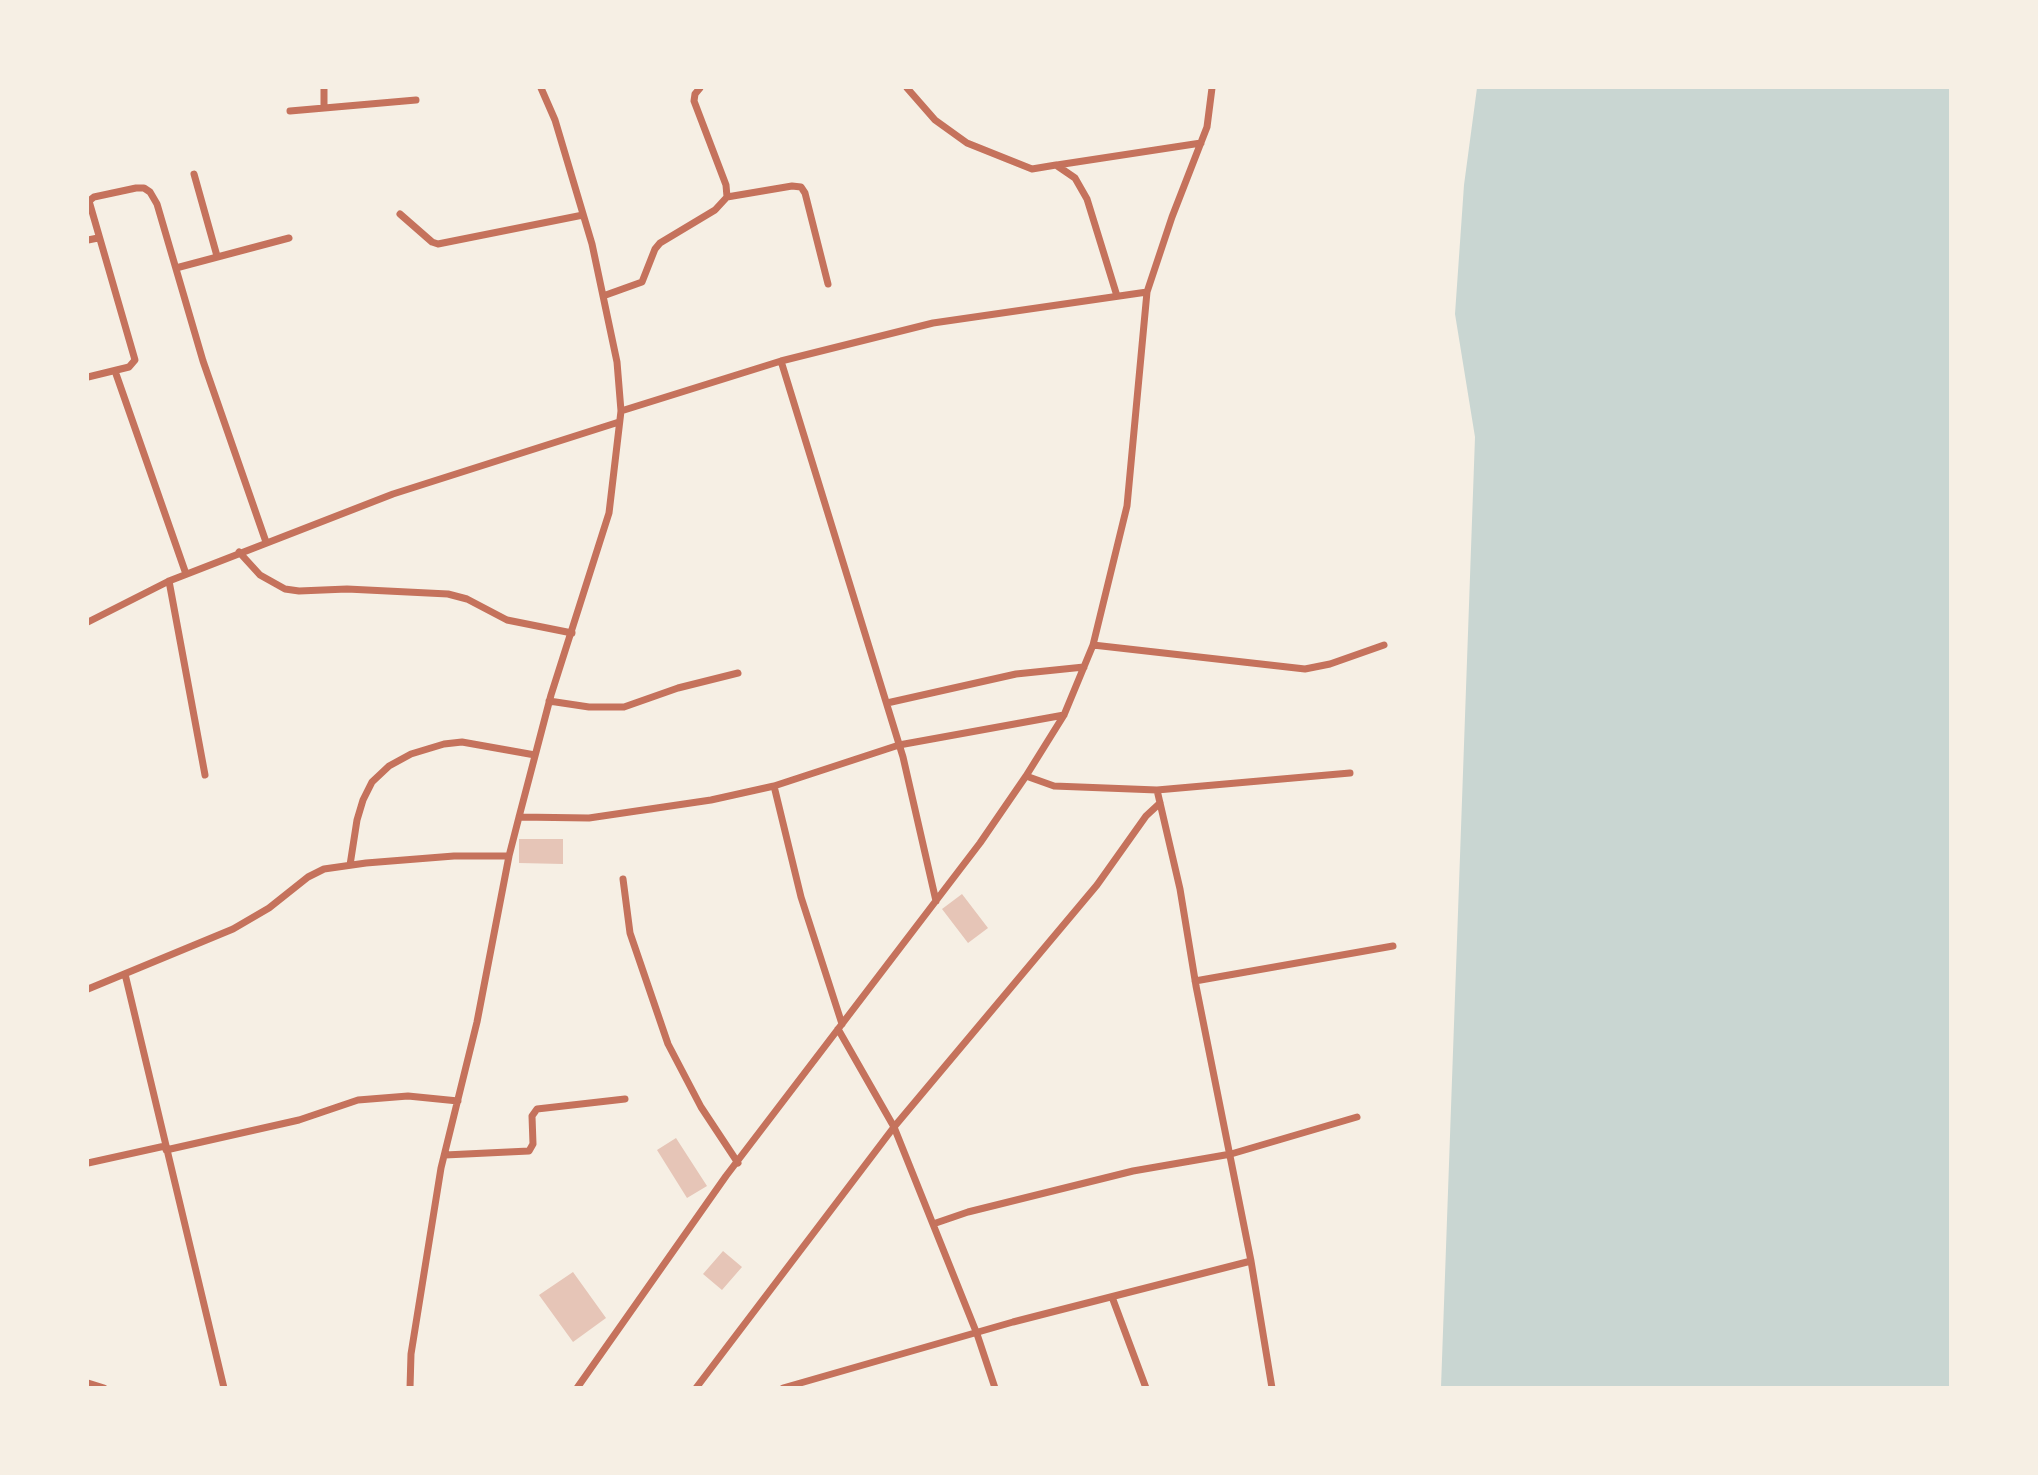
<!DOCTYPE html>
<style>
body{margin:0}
#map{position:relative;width:2038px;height:1475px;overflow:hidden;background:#f6efe4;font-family:"Varela Round",sans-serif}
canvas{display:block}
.frame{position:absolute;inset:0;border:89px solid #f6efe4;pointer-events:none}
</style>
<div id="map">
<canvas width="2038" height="1475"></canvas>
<div class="frame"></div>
</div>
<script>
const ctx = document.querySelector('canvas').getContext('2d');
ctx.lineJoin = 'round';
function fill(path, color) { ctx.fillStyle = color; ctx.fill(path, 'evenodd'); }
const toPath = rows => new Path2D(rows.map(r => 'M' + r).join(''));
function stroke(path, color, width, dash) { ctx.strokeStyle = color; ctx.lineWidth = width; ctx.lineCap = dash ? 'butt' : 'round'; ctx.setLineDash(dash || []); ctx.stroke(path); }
fill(toPath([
 [1477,88,1950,88,1950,1387,1441,1387,1475,437,1455,314,1464,185]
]), '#c9d6d2');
fill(toPath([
 [519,839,563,839,563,864,519,863],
 [962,894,988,928,968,943,942,909],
 [676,1138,707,1186,687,1198,657,1150],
 [723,1251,742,1267,722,1290,703,1274],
 [573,1272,606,1318,573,1342,539,1295]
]), '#e6c5b7');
stroke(toPath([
 [324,88,324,108],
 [907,88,935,120,967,143,1032,169,1056,165,1075,178,1087,199,1117,296],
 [290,111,416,100],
 [1057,165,1201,143],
 [194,174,217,256],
 [727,197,792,186,801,187,805,193,828,284],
 [400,214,432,242,438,244,583,215],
 [88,240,98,238],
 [176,268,289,238],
 [603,296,642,282,655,249,660,243,715,210,727,197,726,185,694,101,695,94,700,88],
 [781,361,903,757,936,901],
 [115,371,186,574],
 [88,377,129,367,135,360,89,201,94,197,136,188,144,188,150,192,157,204,203,361,266,542],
 [621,411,781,361,933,323,1147,292],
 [239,552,260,575,285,589,299,591,347,589,448,594,467,599,507,620,572,633],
 [169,581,205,775],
 [88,622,169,581,393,494,619,422],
 [1093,645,1305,669,1330,664,1384,645],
 [549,701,589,707,624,707,678,688,738,673],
 [887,703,1016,674,1084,667],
 [1026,776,1054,786,1157,790,1350,773],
 [774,786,801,897,842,1024],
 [1157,790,1180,889,1196,986,1251,1261,1272,1388],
 [519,817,589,818,711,800,774,786,899,745,1064,715],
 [350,865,357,820,363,800,372,782,389,766,411,754,444,744,462,742,535,755],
 [623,879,630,933,668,1044,701,1107,738,1163],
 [125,974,224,1388],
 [1195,981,1393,946],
 [88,989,233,929,269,908,308,877,324,869,366,863,454,856,509,856],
 [838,1029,894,1127,977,1334,995,1388],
 [166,1150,299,1120,358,1100,408,1096,458,1101],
 [445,1155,529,1151,533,1144,532,1116,537,1109,625,1099],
 [88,1163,165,1146],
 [933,1224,968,1212,1133,1171,1231,1154,1357,1117],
 [1112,1297,1146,1388],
 [88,1383,104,1388],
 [410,1388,411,1354,441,1168,477,1022,509,856,519,817,551,695,609,513,621,411,617,362,592,244,555,120,541,88],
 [577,1388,726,1176,980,843,1026,776,1064,715,1093,645,1127,506,1147,292,1172,217,1207,127,1212,88],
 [696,1388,894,1127,1097,885,1146,816,1160,803],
 [783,1388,1013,1322,1251,1261]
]), '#c5725c', 7);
</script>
